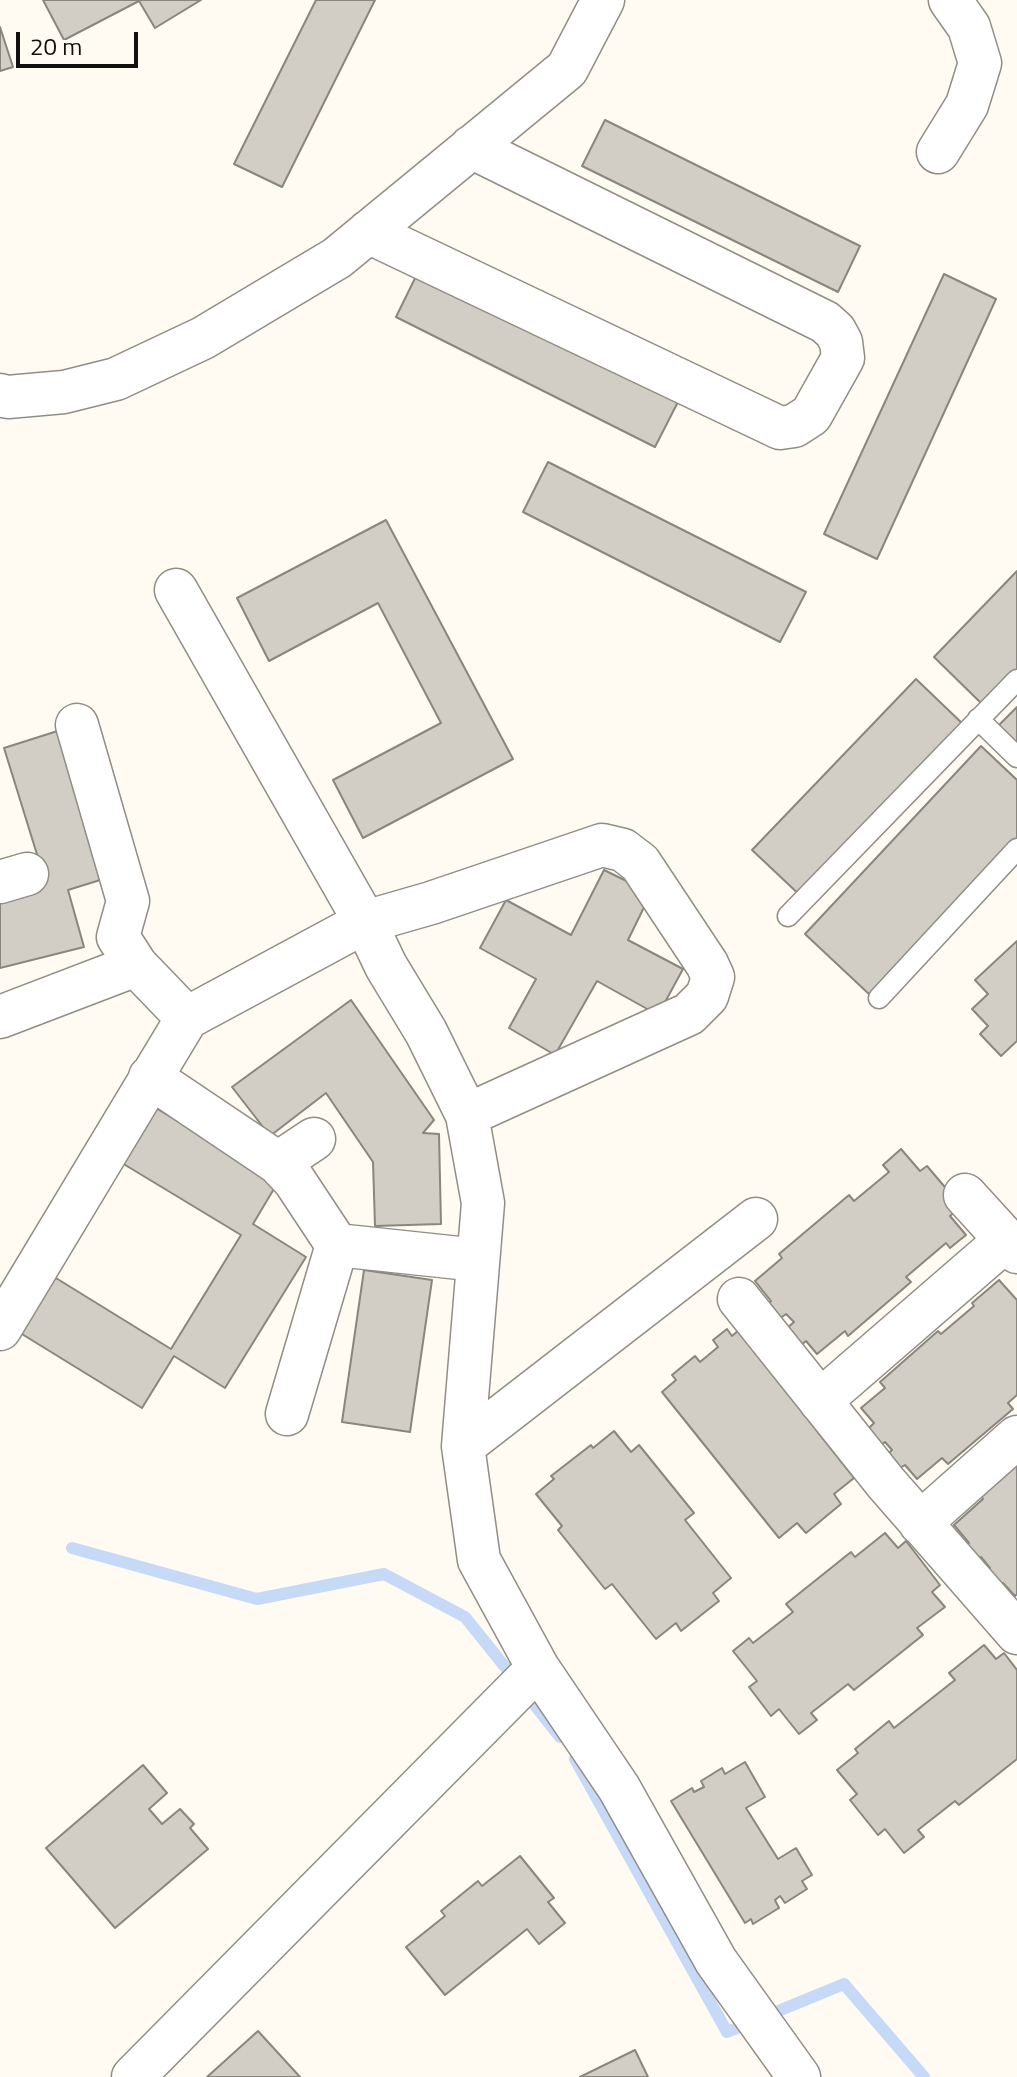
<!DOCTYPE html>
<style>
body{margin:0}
#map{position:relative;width:1017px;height:2077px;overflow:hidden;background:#fffbf3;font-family:"Titillium Web",sans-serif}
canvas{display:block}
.scale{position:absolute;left:16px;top:32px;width:122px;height:36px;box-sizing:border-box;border:4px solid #13110e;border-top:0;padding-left:10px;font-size:24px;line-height:28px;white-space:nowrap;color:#13110e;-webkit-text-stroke:6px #fffbf3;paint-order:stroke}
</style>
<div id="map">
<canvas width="1017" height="2077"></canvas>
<div class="scale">20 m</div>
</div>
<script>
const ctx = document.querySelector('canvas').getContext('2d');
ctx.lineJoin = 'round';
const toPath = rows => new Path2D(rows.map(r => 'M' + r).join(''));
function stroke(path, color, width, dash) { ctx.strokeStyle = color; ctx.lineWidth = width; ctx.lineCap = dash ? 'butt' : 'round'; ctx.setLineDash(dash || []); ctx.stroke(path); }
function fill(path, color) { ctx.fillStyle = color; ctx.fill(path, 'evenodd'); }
stroke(toPath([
 [72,1548,257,1599,384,1574,465,1617,510,1673],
 [530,1699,560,1737],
 [575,1759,727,2032,844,1984,924,2077]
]), '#c6daf8', 12);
const building = toPath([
 [43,0,201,0,155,28,139,1,64,40,43,0],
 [316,0,375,0,282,187,234,164,316,0],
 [0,27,13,67,0,71,0,27],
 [605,120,860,246,838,292,582,166,605,120],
 [421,266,681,396,655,447,396,317,421,266],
 [944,274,996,299,877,559,824,534,944,274],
 [548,462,806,592,780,642,523,512,548,462],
 [386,520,513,759,363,838,333,780,441,723,378,603,269,661,237,598,386,520],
 [1017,571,1017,671,984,706,934,657,1017,571],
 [916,679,966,727,804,899,752,850,916,679],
 [1017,707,1017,751,995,729,1017,707],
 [67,728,113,876,68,890,84,947,0,968,0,890,44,877,4,748,67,728],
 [981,746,1017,780,1017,838,870,995,805,934,981,746],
 [604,870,651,893,628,940,683,969,658,1015,597,981,555,1055,509,1028,536,979,480,948,506,900,571,935,604,870],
 [1017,941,1017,1041,1001,1056,980,1034,988,1026,972,1009,988,994,975,980,1017,941],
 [351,1000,434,1120,423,1133,439,1134,441,1224,375,1226,373,1162,326,1093,270,1136,232,1087,351,1000],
 [146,1102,278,1182,253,1224,306,1257,225,1388,174,1356,142,1408,17,1331,51,1275,171,1349,241,1235,112,1157,146,1102],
 [901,1149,920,1171,927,1166,961,1206,950,1216,966,1235,950,1248,946,1243,906,1277,911,1282,848,1336,845,1331,817,1354,806,1341,800,1346,786,1329,794,1322,786,1314,778,1320,766,1306,771,1301,755,1281,782,1258,779,1254,849,1195,854,1201,889,1172,883,1165,901,1149],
 [364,1270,432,1280,410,1432,342,1422,364,1270],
 [999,1280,1017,1300,1017,1395,1008,1403,1013,1409,948,1464,942,1458,917,1479,905,1465,900,1468,888,1454,892,1450,885,1442,880,1446,867,1430,874,1423,861,1408,885,1388,880,1382,938,1331,941,1334,974,1306,972,1303,999,1280],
 [727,1329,732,1336,740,1329,817,1414,809,1421,854,1478,834,1494,841,1504,806,1533,797,1523,779,1538,662,1392,676,1380,672,1375,695,1356,700,1362,718,1347,713,1340,727,1329],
 [614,1431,631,1452,639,1445,694,1513,685,1520,731,1578,713,1593,719,1601,681,1631,676,1623,656,1639,612,1584,605,1589,558,1530,562,1526,536,1494,554,1479,551,1476,591,1445,593,1448,614,1431],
 [1017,1463,1017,1594,1015,1596,1003,1583,999,1587,986,1572,990,1568,981,1557,975,1563,963,1548,969,1543,954,1525,983,1499,980,1494,1017,1463],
 [885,1533,898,1548,906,1541,940,1585,932,1592,945,1607,917,1628,923,1635,854,1690,848,1684,811,1713,817,1720,799,1734,779,1709,771,1716,749,1687,757,1681,733,1651,749,1638,753,1643,793,1612,786,1604,851,1552,855,1557,885,1533],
 [984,1645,996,1659,1004,1653,1017,1670,1017,1759,959,1805,955,1801,918,1830,924,1837,904,1853,885,1829,878,1835,850,1800,857,1794,837,1770,858,1753,855,1749,889,1721,894,1728,955,1680,949,1673,984,1645],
 [745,1762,765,1797,746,1808,778,1859,796,1848,812,1875,802,1881,807,1889,785,1903,780,1896,775,1900,779,1908,753,1924,751,1919,745,1923,671,1801,692,1788,694,1792,704,1787,701,1781,722,1768,725,1774,745,1762],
 [143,1765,167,1793,149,1809,162,1824,180,1809,194,1824,190,1828,208,1849,115,1928,46,1848,143,1765],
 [520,1856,554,1898,548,1902,565,1923,539,1944,527,1929,445,1995,406,1947,445,1916,441,1911,478,1881,482,1886,520,1856],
 [258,2031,300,2077,207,2077,258,2031],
 [635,2050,648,2077,580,2077,635,2050]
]);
fill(building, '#d3cec5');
stroke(building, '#8a867e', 2);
const lane = toPath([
 [978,719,1017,757],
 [788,916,1017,680],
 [879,998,1017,849]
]);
const street = toPath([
 [938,152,967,105,980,63,969,27,950,0],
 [368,232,780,428,794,426,811,415,843,358,841,342,835,331,825,322,471,147],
 [0,395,8,397,64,392,116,379,203,338,337,258,567,69,603,0],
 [77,725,128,901,118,937,136,965],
 [0,882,27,874],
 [0,1017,136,965,187,1018,365,922,431,903,602,845,623,850,640,863,707,964,713,977,707,996,689,1014,467,1115],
 [150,1077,278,1163,294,1180,337,1245,478,1260],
 [278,1163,314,1139],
 [965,1195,1017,1252],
 [739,1299,886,1483,1017,1633],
 [0,1329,187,1018],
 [820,1401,1006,1240],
 [287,1414,337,1245],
 [463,1446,756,1219],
 [920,1523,1017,1437],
 [538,1668,619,1788,716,1961,799,2077],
 [133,2077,538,1668,479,1560,463,1446,483,1203,467,1115,426,1032,386,966,365,922,176,590]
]);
stroke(lane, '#928d85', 23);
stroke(street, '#928d85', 45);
stroke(lane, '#fff', 20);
stroke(street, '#fff', 42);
</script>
